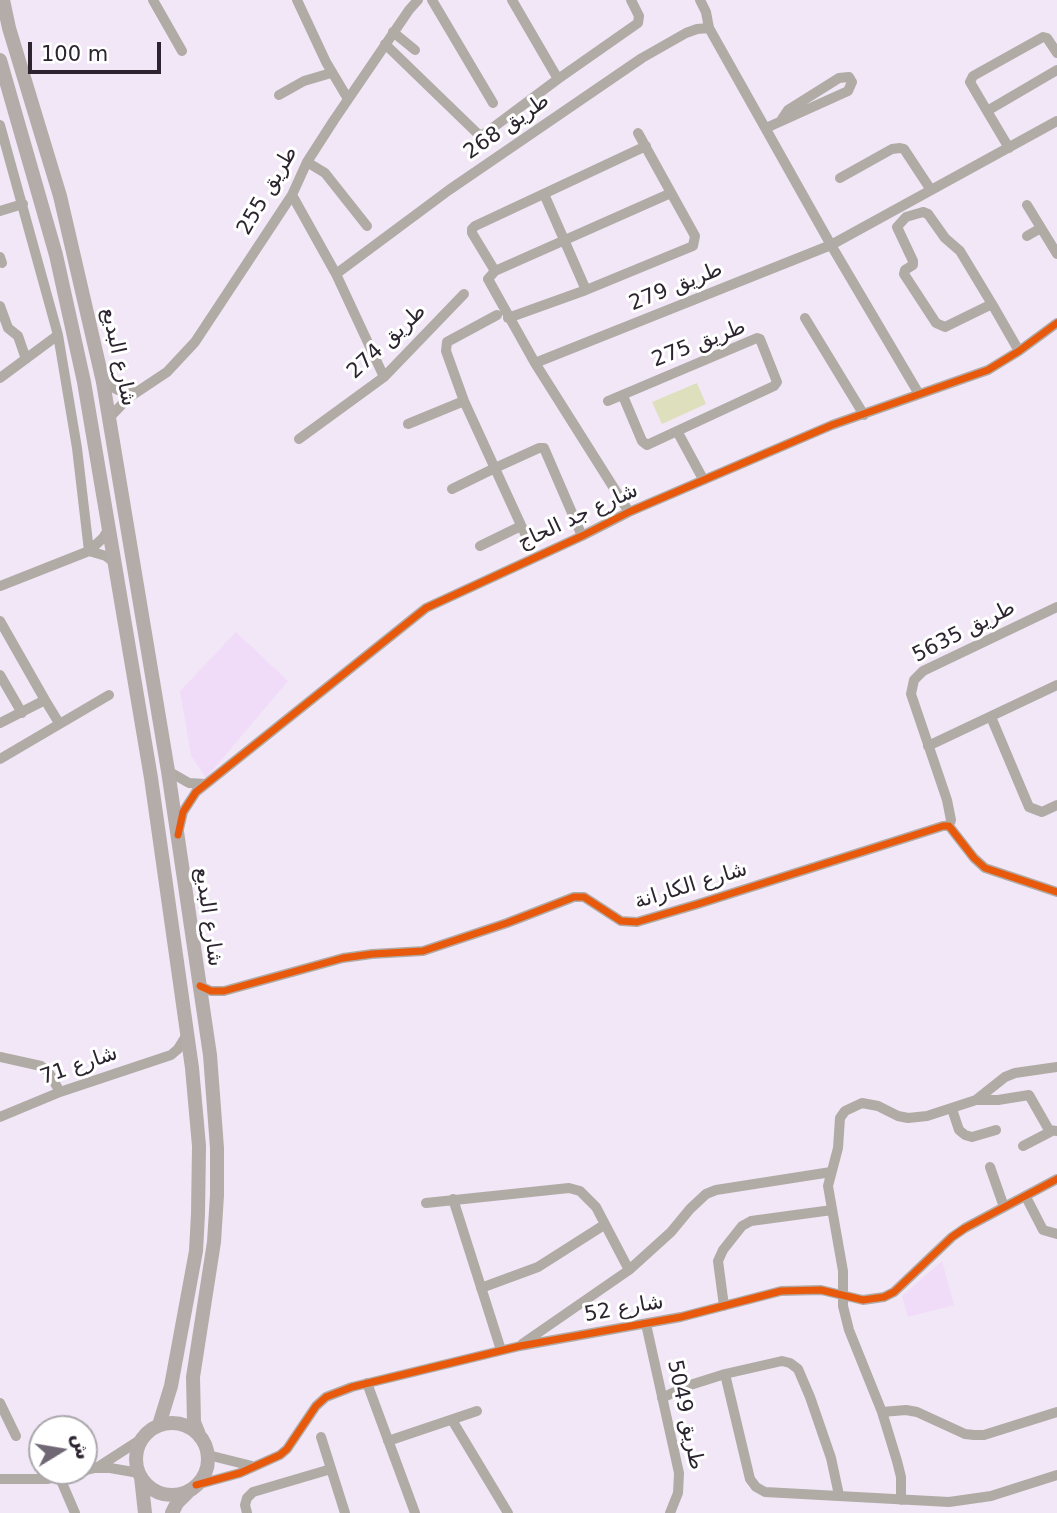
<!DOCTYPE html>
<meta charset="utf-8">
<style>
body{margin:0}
#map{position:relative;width:1057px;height:1513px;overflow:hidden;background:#f2e7f7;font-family:"DejaVu Sans",Cairo,sans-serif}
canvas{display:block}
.north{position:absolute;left:28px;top:1415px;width:70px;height:70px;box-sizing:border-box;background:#fff;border:2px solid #aba7ac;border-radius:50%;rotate:79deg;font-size:19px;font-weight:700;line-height:28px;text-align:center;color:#2c242f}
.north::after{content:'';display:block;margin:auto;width:24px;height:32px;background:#716875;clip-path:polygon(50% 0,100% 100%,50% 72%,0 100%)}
.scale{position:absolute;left:28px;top:42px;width:133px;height:32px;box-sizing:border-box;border:4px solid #2c242f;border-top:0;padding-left:9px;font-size:21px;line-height:24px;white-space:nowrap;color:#2c242f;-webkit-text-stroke:5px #fff;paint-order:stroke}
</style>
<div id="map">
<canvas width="1057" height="1513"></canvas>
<div class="north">ش</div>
<div class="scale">100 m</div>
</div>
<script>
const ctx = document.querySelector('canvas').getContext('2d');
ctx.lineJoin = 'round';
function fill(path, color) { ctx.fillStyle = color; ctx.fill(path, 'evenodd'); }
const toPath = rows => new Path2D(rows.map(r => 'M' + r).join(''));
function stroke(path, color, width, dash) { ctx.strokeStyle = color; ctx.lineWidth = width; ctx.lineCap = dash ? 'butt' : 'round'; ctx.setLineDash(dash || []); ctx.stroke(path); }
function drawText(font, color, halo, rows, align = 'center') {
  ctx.font = font + ' "DejaVu Sans",Cairo,sans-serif'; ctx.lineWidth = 6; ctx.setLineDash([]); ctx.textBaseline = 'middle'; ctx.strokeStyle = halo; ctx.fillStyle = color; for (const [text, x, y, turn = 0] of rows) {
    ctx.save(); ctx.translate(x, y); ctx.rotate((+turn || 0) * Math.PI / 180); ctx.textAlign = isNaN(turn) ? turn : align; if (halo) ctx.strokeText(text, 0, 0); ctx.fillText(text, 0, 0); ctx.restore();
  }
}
fill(toPath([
 [236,632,288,681,206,778,191,756,180,691],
 [942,1261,954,1305,908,1317,902,1296]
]), '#f0dcf8');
fill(toPath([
 [697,383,706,404,662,424,652,402]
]), '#dedfbc');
stroke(toPath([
 [153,0,182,51],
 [297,0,326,62,348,99],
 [432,0,493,103],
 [700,0,706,12,709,28,831,245,919,394],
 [393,32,415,50],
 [385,44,478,134,483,135,558,79,512,0],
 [1057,53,1047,38,1043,37,973,76,970,82,987,111,1057,70],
 [558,79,638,23,639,16,631,0],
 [279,95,304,81,331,73],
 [987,111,1009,148],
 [0,125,58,335,77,448,89,551],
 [766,128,848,91,852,82,849,77,839,78,788,110,782,119],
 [307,162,325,173,367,226],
 [840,178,892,149,900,148,904,149,931,190],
 [544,194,586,290],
 [292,195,336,274,384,377],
 [1027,205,1057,254],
 [0,211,23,204],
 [923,212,928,214,945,238,960,251,992,304,945,327,936,323,904,274,905,270,913,265,913,261,897,227,906,217,923,212],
 [1027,236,1041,228],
 [0,257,2,263],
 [495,271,472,233,472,229,475,226,646,146],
 [336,274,449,190,642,58,686,33,697,29,709,28],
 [992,304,1019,351],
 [0,306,8,328,18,336,26,359],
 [497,315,447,342,446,351,464,401,526,536],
 [508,318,586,290,693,246,695,236,638,133],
 [805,318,864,415],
 [535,363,831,245,1057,121],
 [0,378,58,335],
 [103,382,120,391,137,391],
 [608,401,757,338,760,339,777,382,774,386,647,445,642,441,623,396],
 [110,417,128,398,167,372,195,342,292,195,307,162,334,120,409,10,418,0],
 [408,424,464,401],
 [677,431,703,479],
 [299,439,384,377,464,294],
 [452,489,495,468,539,448,544,448,582,536],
 [629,512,535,363,488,279,495,271,671,193],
 [480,546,521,526],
 [89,551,106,556,115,563],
 [0,586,89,551,103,538,109,528],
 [0,621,45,700],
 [0,675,22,713],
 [991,717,1029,807,1042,812,1057,805],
 [0,723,45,700,59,723],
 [928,746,1057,685],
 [0,759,109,695],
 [168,771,189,783,205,784],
 [949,826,951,820,947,800,911,694,914,680,923,671,1057,607],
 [179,829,183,812,196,792,426,608,582,536,629,512,832,425,988,370,1019,351,1057,323],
 [200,986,211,991,224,991,343,958,372,954,423,951,507,923,574,897,584,897,621,921,637,922,698,904,943,826,949,826,974,858,985,868,1057,892],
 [0,1057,41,1066,48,1071,60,1092],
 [976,1100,998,1100,1029,1095,1049,1130,1057,1131],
 [952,1109,959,1130,965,1135,972,1137,996,1130],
 [0,1117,60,1092,171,1055,178,1049,188,1033],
 [1023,1146,1050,1132],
 [990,1167,1004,1207],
 [1026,1197,1043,1230,1057,1234],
 [453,1199,501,1350],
 [426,1203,569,1188,580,1191,596,1207,629,1270],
 [481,1288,538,1267,604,1225],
 [724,1306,718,1261,723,1250,742,1226,751,1221,832,1210],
 [646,1324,679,1473,678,1493,670,1513],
 [522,1344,629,1270,671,1232,690,1209,706,1194,716,1190,831,1172],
 [725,1374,750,1479,756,1487,765,1492,949,1502,991,1496,1057,1475],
 [367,1383,415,1513],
 [662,1398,687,1386,725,1374,782,1361,790,1363,798,1369,810,1397,831,1458,839,1495],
 [0,1403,16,1436],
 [882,1412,906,1410,917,1412,965,1434,974,1435,984,1435,1057,1412],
 [452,1420,508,1513],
 [321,1437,345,1513],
 [388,1441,477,1411],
 [208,1455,252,1466],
 [98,1467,143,1438],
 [60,1478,75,1513],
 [0,1479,48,1479,95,1468,110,1468,139,1473],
 [196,1485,240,1473,280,1455,287,1449,316,1406,326,1397,352,1387,520,1346,681,1317,781,1291,821,1290,863,1300,884,1297,894,1292,952,1237,965,1228,1057,1179],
 [901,1500,901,1477,897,1461,882,1412,849,1330,843,1306,843,1271,828,1186,838,1148,840,1118,845,1111,862,1103,878,1106,898,1116,908,1118,927,1116,976,1100,1005,1077,1015,1073,1057,1067],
 [247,1513,245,1505,247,1498,253,1492,331,1469]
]), '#b1aba6', 10);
stroke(toPath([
 [3,0,9,28,60,196,103,382,168,771,210,1055,217,1148,217,1195,214,1242,193,1377,194,1422,200,1437],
 [0,60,56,255,84,382,151,778,192,1068,199,1146,198,1214,196,1251,171,1386,159,1425],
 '136 1459a36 36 0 1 1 72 0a36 36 0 1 1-72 0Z',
 [141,1477,145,1513],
 [172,1513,177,1503,188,1492]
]), '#b4aca9', 14);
stroke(toPath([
 [178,835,183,812,196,792,426,608,582,536,629,512,832,425,988,370,1019,351,1057,323],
 [200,986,211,991,224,991,343,958,372,954,423,951,507,923,574,897,584,897,621,921,637,922,698,904,943,826,949,826,974,858,985,868,1057,892],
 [196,1485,240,1473,280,1455,287,1449,316,1406,326,1397,352,1387,520,1346,681,1317,781,1291,821,1290,863,1300,884,1297,894,1292,952,1237,965,1228,1057,1179]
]), '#e8590c', 7);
drawText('21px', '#2c242f', '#fff', [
 ["طريق 268",507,127,-35],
 ["طريق 255",268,191,-60],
 ["طريق 279",676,287,-22],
 ["طريق 274",387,342,-43],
 ["طريق 275",699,344,-21],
 ["شارع البديع",118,357,78],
 ["شارع جد الحاج",578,517,-25],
 ["طريق 5635",964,632,-27],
 ["شارع الكارانة",691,886,-17],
 ["شارع البديع",208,917,82],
 ["شارع 71",79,1066,-19],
 ["شارع 52",624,1309,-10],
 ["طريق 5049",685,1415,78]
]);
</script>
